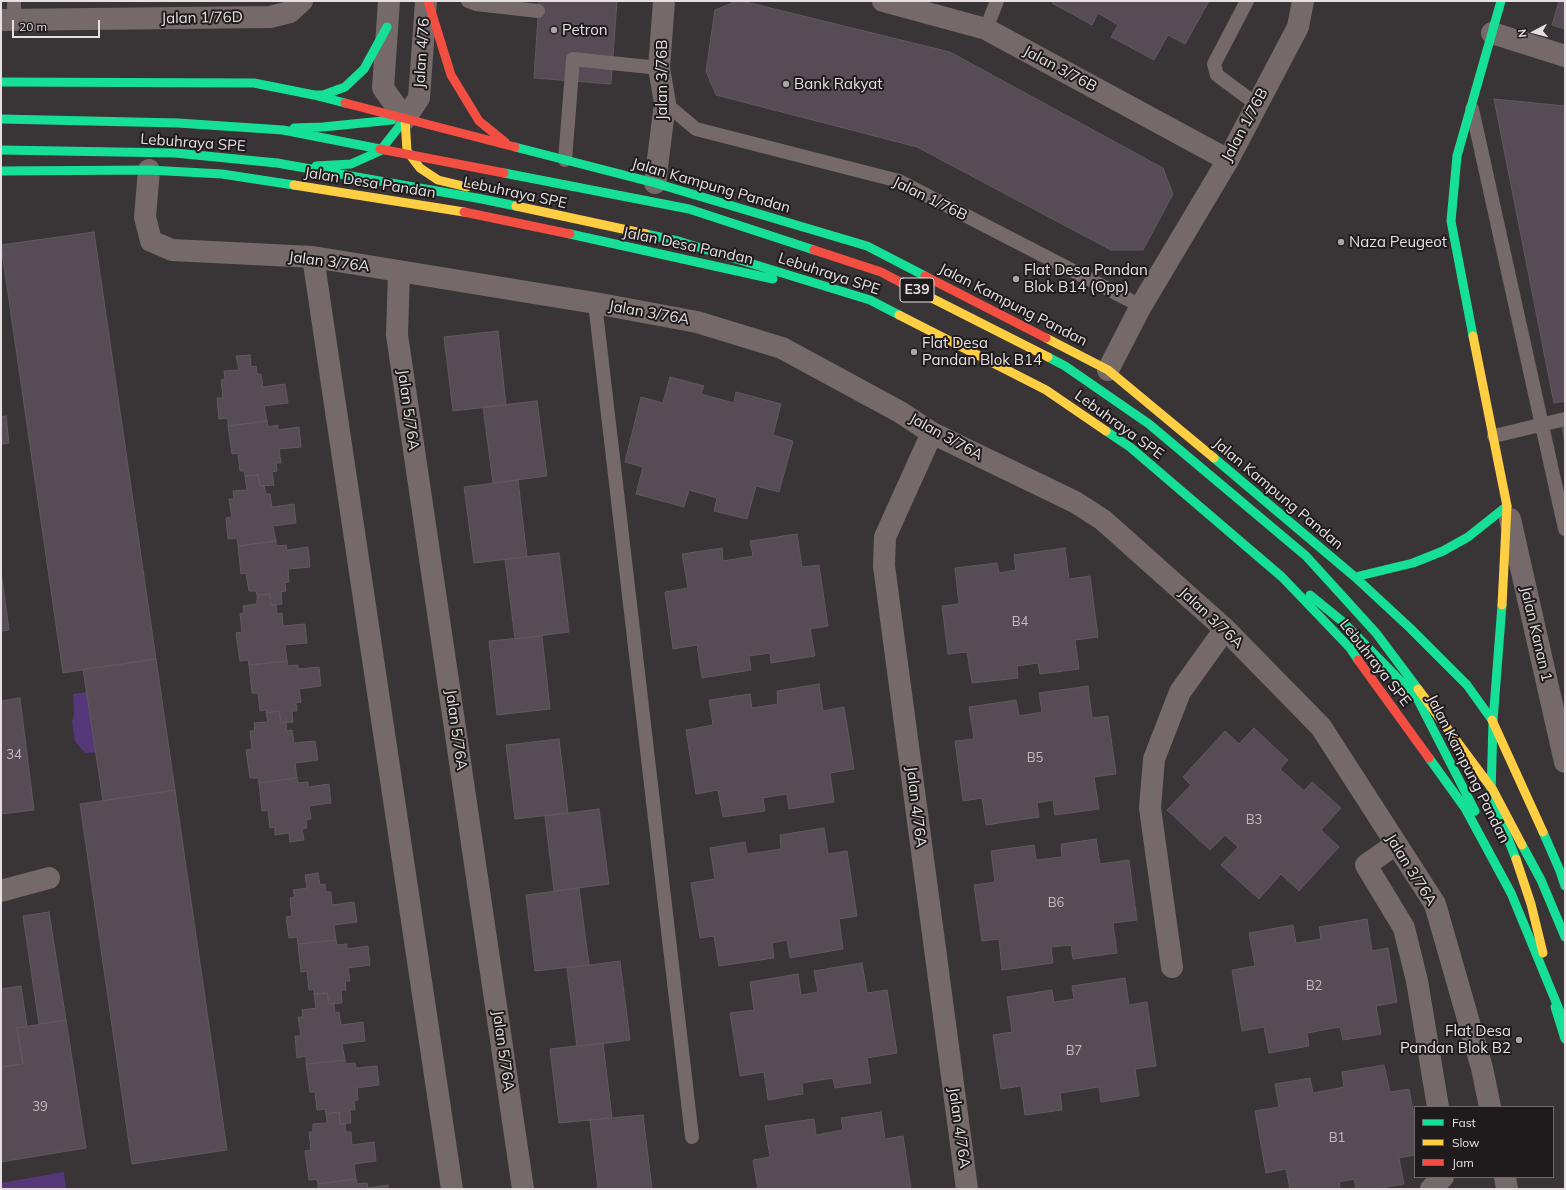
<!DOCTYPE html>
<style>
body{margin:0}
#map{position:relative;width:1566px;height:1190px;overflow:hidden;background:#393436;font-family:Mulish,sans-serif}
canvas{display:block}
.frame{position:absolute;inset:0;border:2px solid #e6e0e2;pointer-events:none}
.legend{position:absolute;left:1414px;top:1106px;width:140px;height:72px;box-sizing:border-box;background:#1f1b1d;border:1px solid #6f6a6c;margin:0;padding:5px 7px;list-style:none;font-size:12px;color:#e6e0e2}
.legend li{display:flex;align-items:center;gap:8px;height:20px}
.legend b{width:20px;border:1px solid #6f6a6c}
.north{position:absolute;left:1514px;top:12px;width:40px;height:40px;-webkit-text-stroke:3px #1f1b1d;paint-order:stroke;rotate:264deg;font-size:11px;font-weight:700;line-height:16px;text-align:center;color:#e6e0e2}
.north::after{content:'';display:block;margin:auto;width:14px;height:18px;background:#e6e0e2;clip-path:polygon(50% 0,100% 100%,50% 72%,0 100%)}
.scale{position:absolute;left:12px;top:20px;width:88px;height:18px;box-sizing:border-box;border:2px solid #e6e0e2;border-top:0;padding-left:5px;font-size:12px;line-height:14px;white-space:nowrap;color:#e6e0e2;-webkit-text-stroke:3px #1f1b1d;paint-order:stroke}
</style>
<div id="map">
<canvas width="1566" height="1190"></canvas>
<div class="frame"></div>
<ul class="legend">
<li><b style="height:5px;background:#16e098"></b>Fast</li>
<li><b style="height:5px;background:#ffcf43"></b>Slow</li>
<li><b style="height:5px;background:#f24e42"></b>Jam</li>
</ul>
<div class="north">N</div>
<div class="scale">20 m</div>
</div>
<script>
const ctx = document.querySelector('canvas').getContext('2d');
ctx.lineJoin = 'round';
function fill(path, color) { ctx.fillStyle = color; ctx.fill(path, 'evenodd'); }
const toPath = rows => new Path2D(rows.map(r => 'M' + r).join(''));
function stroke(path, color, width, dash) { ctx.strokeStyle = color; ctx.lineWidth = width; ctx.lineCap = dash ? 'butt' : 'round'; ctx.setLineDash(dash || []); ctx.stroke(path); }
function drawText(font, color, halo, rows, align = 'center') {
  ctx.font = font + ' Mulish,sans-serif'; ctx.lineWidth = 4; ctx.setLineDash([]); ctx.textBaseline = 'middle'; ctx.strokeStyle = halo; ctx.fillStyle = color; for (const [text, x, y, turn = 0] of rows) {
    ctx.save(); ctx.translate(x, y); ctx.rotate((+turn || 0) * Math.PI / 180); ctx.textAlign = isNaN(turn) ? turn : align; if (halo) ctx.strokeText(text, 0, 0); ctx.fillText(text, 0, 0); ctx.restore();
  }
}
fill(toPath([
 [94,691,104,752,85,753,75,741,72,722,74,714,73,694],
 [64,1172,66,1189,1,1189,1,1183]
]), '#55387a');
const building = toPath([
 [539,1,617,1,611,84,534,78,539,1],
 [737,1,742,1,950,52,1163,168,1173,194,1143,250,1111,250,917,147,716,95,706,71,715,10,737,1],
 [1053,1,1209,1,1185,44,1168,35,1154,60,1111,37,1118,25,1098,13,1092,25,1052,3,1053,1],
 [1559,1,1565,1,1565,29,1552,25,1559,1],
 [1494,99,1565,106,1565,401,1554,403,1494,99],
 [94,232,156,659,63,673,1,245,94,232],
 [498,331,506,405,453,411,444,337,498,331],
 [250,355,251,367,256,366,257,374,261,374,263,387,285,384,288,403,264,406,267,421,228,426,228,418,219,419,217,398,223,398,221,380,225,379,224,371,239,370,236,356,250,355],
 [670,377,704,386,701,394,734,403,736,392,781,404,773,435,793,441,779,492,756,486,747,519,714,511,717,498,689,490,684,507,636,494,643,467,625,462,641,397,663,403,670,377],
 [537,401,547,476,493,483,483,407,537,401],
 [6,416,9,443,1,444,1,417,6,416],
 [267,421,268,427,278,425,278,430,299,427,301,447,279,449,281,463,276,463,277,471,272,472,274,485,260,486,258,475,245,476,244,471,240,471,238,453,232,454,228,426,267,421],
 [1565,426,1565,443,1562,427,1565,426],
 [258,475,260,486,264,486,266,494,270,494,272,507,294,504,296,523,273,526,276,541,238,546,237,538,228,539,226,518,232,517,229,499,234,499,233,491,247,490,245,476,258,475],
 [518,480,527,557,474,563,464,487,518,480],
 [797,534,802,567,819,565,828,626,810,629,815,656,771,663,770,653,749,656,751,670,702,678,697,645,673,649,665,592,688,588,682,554,722,548,723,561,753,556,750,541,797,534],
 [276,541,276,546,286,545,287,550,308,547,310,567,288,569,289,582,285,583,286,591,281,592,282,604,271,606,270,594,257,595,256,591,249,591,246,573,241,574,238,546,276,541],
 [1065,548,1069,579,1090,576,1098,637,1075,640,1079,669,1040,674,1038,663,1017,666,1018,678,972,683,967,652,948,654,942,606,959,604,955,568,997,563,999,573,1016,570,1014,555,1065,548],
 [559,553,569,632,515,639,505,559,559,553],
 [1,571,9,630,1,631,1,571],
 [270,594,271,606,276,605,277,614,282,613,283,626,305,624,307,643,285,645,287,661,249,665,248,660,240,661,236,633,242,632,240,614,244,613,243,606,257,604,257,595,270,594],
 [542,636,550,709,497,715,489,641,542,636],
 [156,659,175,790,103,801,83,669,156,659],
 [287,661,288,666,298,665,298,669,319,667,321,686,299,689,301,702,296,703,297,711,292,711,293,722,281,723,279,711,266,713,266,710,260,711,258,693,252,693,249,665,287,661],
 [819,684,823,711,844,707,854,769,830,773,834,802,789,809,787,794,763,798,765,811,723,817,718,790,696,794,686,730,713,725,709,700,750,694,752,708,778,704,777,691,819,684],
 [1088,686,1092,718,1108,716,1116,774,1094,777,1099,809,1055,815,1053,800,1037,803,1039,817,986,825,982,798,963,801,955,741,974,739,969,707,1016,700,1019,716,1042,712,1039,693,1088,686],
 [20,698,34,810,1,814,1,701,20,698],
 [279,711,281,723,286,723,287,731,292,730,294,743,315,741,318,760,295,763,297,778,259,783,258,778,250,778,246,750,252,749,250,731,255,731,254,723,268,722,266,713,279,711],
 [1254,728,1288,760,1280,769,1304,791,1312,782,1341,808,1321,830,1339,847,1299,891,1281,874,1259,899,1221,865,1238,847,1225,835,1210,850,1167,810,1191,785,1183,777,1225,731,1239,744,1254,728],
 [559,739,568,813,515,819,506,745,559,739],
 [297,778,298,783,308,782,308,787,329,784,331,803,309,806,311,819,306,820,307,828,302,829,304,840,290,842,289,833,275,835,275,827,270,828,268,810,262,811,259,783,297,778],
 [175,790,227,1150,132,1164,80,804,175,790],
 [599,809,609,884,554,891,545,816,599,809],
 [824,828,828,854,847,851,857,916,839,919,843,949,790,958,787,940,772,943,774,958,719,966,714,936,700,938,691,883,715,879,710,848,745,842,747,854,781,849,780,835,824,828],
 [1096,839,1100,864,1129,860,1137,920,1113,923,1117,953,1073,959,1071,945,1051,947,1053,963,1002,970,999,939,982,941,974,885,995,882,991,851,1034,845,1036,860,1062,857,1061,844,1096,839],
 [318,873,320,885,325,884,326,892,331,892,332,905,354,902,357,922,334,925,336,940,298,944,297,937,289,938,286,917,292,916,290,898,295,897,293,890,307,888,305,875,318,873],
 [579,888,589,965,535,971,526,895,579,888],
 [49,912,66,1020,39,1024,23,916,49,912],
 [1367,919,1372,951,1388,948,1397,1002,1376,1006,1381,1034,1343,1040,1340,1027,1307,1033,1309,1046,1269,1053,1264,1027,1242,1031,1232,970,1255,966,1249,933,1293,925,1296,943,1321,939,1319,927,1367,919],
 [336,940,337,945,347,944,347,949,368,946,370,965,348,968,350,981,345,981,346,990,341,990,342,1003,329,1004,327,993,314,994,314,989,309,990,307,971,301,972,298,944,336,940],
 [620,961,630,1040,577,1047,567,968,620,961],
 [862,963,867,993,887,990,897,1053,867,1058,871,1083,835,1088,833,1078,802,1083,803,1094,768,1100,764,1072,740,1076,730,1013,754,1010,750,982,798,974,801,995,818,992,814,971,862,963],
 [1125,978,1129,1005,1147,1002,1156,1066,1135,1069,1139,1096,1101,1102,1099,1087,1060,1093,1062,1110,1025,1115,1021,1086,1001,1089,993,1035,1012,1032,1007,997,1052,990,1054,1002,1074,999,1072,986,1125,978],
 [21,986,27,1026,17,1028,23,1064,1,1067,1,989,21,986],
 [327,993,329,1004,334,1004,335,1013,339,1012,341,1025,363,1022,365,1041,342,1044,345,1060,306,1064,306,1056,297,1058,295,1036,301,1036,298,1017,303,1017,302,1010,316,1008,314,994,327,993],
 [66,1020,86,1148,1,1162,1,1067,23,1064,17,1028,66,1020],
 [603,1043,612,1118,559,1123,550,1049,603,1043],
 [345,1060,345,1064,355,1063,356,1068,377,1066,379,1085,357,1088,358,1100,354,1101,355,1110,350,1110,351,1123,340,1124,339,1112,326,1114,325,1109,317,1110,315,1092,310,1092,306,1064,345,1060],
 [1384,1065,1390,1092,1409,1089,1415,1120,1415,1155,1399,1158,1404,1184,1376,1189,1356,1189,1354,1179,1339,1182,1340,1189,1290,1189,1286,1169,1266,1173,1255,1111,1279,1107,1275,1084,1310,1078,1313,1093,1344,1087,1342,1072,1384,1065],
 [339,1112,340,1124,345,1124,346,1132,351,1132,352,1145,374,1142,376,1161,354,1164,356,1179,318,1184,317,1179,309,1180,305,1151,311,1150,309,1132,313,1132,313,1124,327,1123,326,1114,339,1112],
 [881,1112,885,1139,903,1136,911,1189,758,1189,753,1160,770,1157,765,1126,814,1119,816,1135,843,1130,841,1118,881,1112],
 [643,1115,652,1189,598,1189,590,1120,643,1115],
 [356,1179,357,1184,367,1183,368,1188,388,1185,388,1189,318,1189,318,1184,356,1179]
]);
fill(building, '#574b56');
stroke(building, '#5e5a5d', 1);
stroke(toPath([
 [14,1,14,20],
 [468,1,476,4,538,11],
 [1247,1,1214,64,1217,75,1256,104],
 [986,29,997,1],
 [665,103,696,129,899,181,1141,306],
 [1472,109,1565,529],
 [565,160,573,59,659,68],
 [595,303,692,1137],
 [1494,436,1565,419]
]), '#756969', 14);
stroke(toPath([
 [389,1,383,88,405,119,419,98,426,1],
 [883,1,986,29,1228,160],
 [1,20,270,17,290,12,302,1],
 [1492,33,1565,56],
 [149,170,145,217,151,241,172,250,313,257,595,303,697,322,782,348,900,412,932,433,1075,502,1103,520,1225,629,1321,727,1435,904,1482,1068,1490,1107],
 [655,183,665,103,659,68,664,1],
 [313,257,452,1189],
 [399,271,397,335,523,1189],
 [1108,370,1141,306,1228,160,1298,27,1303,1],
 [932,433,885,537,884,566,967,1189],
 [1510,519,1565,762],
 [1396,844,1366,865,1404,928,1417,981,1438,1107],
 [1,891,49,878],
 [1172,967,1150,808,1154,759,1180,692,1225,629],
 [1505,1177,1507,1189],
 [1431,1189,1443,1177]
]), '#756969', 22);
stroke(toPath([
 [1,82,254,83,314,95,345,103],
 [315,95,323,95,345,87,364,69,387,27],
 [1,119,178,123,283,130,380,149],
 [294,128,323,127,392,120],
 [515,147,655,183,867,246,925,276],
 [1,150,175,153,277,163,482,199,516,206],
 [316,166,351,164,380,151,405,119],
 [1,171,149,170,222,174,294,185],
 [504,173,689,209,814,250],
 [570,234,773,279],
 [646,234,678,241,870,300,899,315],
 [1473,336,1451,221,1457,156,1501,1],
 [1048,357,1065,366,1149,424,1306,556,1376,633,1418,689],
 [1106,431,1130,447,1282,577,1350,648,1358,660],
 [1214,458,1355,577,1410,628,1467,685,1492,720],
 [1355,577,1413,563,1443,551,1468,537,1507,506],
 [1310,595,1343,622,1417,698,1475,811],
 [1502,605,1493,721,1491,795,1516,859],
 [1429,758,1465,808,1511,893,1565,1024],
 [1543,832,1560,871,1565,886],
 [1522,845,1541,880,1565,937],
 [1555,1007,1565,1039]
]), '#16e098', 9);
stroke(toPath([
 [405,119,407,151,420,168,438,180,467,187],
 [294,185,464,212],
 [516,206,646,234],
 [900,282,1048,357],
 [899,315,1046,390,1106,431],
 [1473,336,1507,506,1502,605],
 [1046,338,1108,370,1214,458],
 [1418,689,1493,790,1522,845],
 [1492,720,1543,832],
 [1516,859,1531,904,1543,953]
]), '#ffcf43', 9);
stroke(toPath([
 [428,1,451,75,479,121,505,142],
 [345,103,515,147],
 [380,149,504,173],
 [464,212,570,234],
 [814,250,881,272,900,282],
 [925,276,1046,338],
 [1358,660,1429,758]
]), '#f24e42', 9);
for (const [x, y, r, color] of [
 [554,30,4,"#a9a4a6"],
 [786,84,4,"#a9a4a6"],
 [1341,242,4,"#a9a4a6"],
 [1016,279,4,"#a9a4a6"],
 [914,352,4,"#a9a4a6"],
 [1519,1040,4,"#a9a4a6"]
]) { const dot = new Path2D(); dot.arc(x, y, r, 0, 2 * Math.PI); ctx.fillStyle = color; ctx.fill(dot); stroke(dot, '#1f1b1d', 1.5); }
drawText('13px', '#c2bbbf', null, [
 ["B4",1020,622],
 ["34",14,755],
 ["B5",1035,758],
 ["B3",1254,820],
 ["B6",1056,903],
 ["B2",1314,986],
 ["B7",1074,1051],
 ["39",40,1107],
 ["B1",1337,1138]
]);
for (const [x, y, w] of [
 [917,290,34]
]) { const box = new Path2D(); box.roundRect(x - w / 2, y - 12, w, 24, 3); ctx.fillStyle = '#1f1b1d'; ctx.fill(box); stroke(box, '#e6e0e2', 1); }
drawText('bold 14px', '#e6e0e2', null, [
 ["E39",917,290]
]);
drawText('15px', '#e6e0e2', '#1f1b1d', [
 ["Jalan 1/76D",202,18,-1],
 ["Jalan 4/76",422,53,-86],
 ["Jalan 3/76B",1060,69,28],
 ["Jalan 3/76B",662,80,-90],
 ["Jalan 1/76B",1245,125,-62],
 ["Lebuhraya SPE",193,143,4],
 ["Jalan Desa Pandan",370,183,9],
 ["Jalan Kampung Pandan",711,186,16],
 ["Lebuhraya SPE",515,193,12],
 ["Jalan 1/76B",930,199,26],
 ["Jalan Desa Pandan",688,246,12],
 ["Jalan 3/76A",329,262,7],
 ["Lebuhraya SPE",829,274,18],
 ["Jalan Kampung Pandan",1013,305,27],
 ["Jalan 3/76A",649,313,10],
 ["Jalan 5/76A",408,410,82],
 ["Lebuhraya SPE",1119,425,36],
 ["Jalan 3/76A",946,437,29],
 ["Jalan Kampung Pandan",1278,494,40],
 ["Jalan 3/76A",1211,618,43],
 ["Jalan Kanan 1",1536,634,77],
 ["Lebuhraya SPE",1375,663,52],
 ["Jalan 5/76A",456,730,82],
 ["Jalan Kampung Pandan",1468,769,63],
 ["Jalan 4/76A",916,807,83],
 ["Jalan 3/76A",1411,870,58],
 ["Jalan 5/76A",503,1051,82],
 ["Jalan 4/76A",959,1128,82]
]);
drawText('15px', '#e6e0e2', '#1f1b1d', [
 ["Petron",562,30],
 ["Bank Rakyat",794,84],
 ["Naza Peugeot",1349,242],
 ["Flat Desa Pandan",1024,270],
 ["Blok B14 (Opp)",1024,287],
 ["Flat Desa",922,343],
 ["Pandan Blok B14",922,360],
 ["Flat Desa",1511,1031,"right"],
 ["Pandan Blok B2",1511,1048,"right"]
], 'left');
</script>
